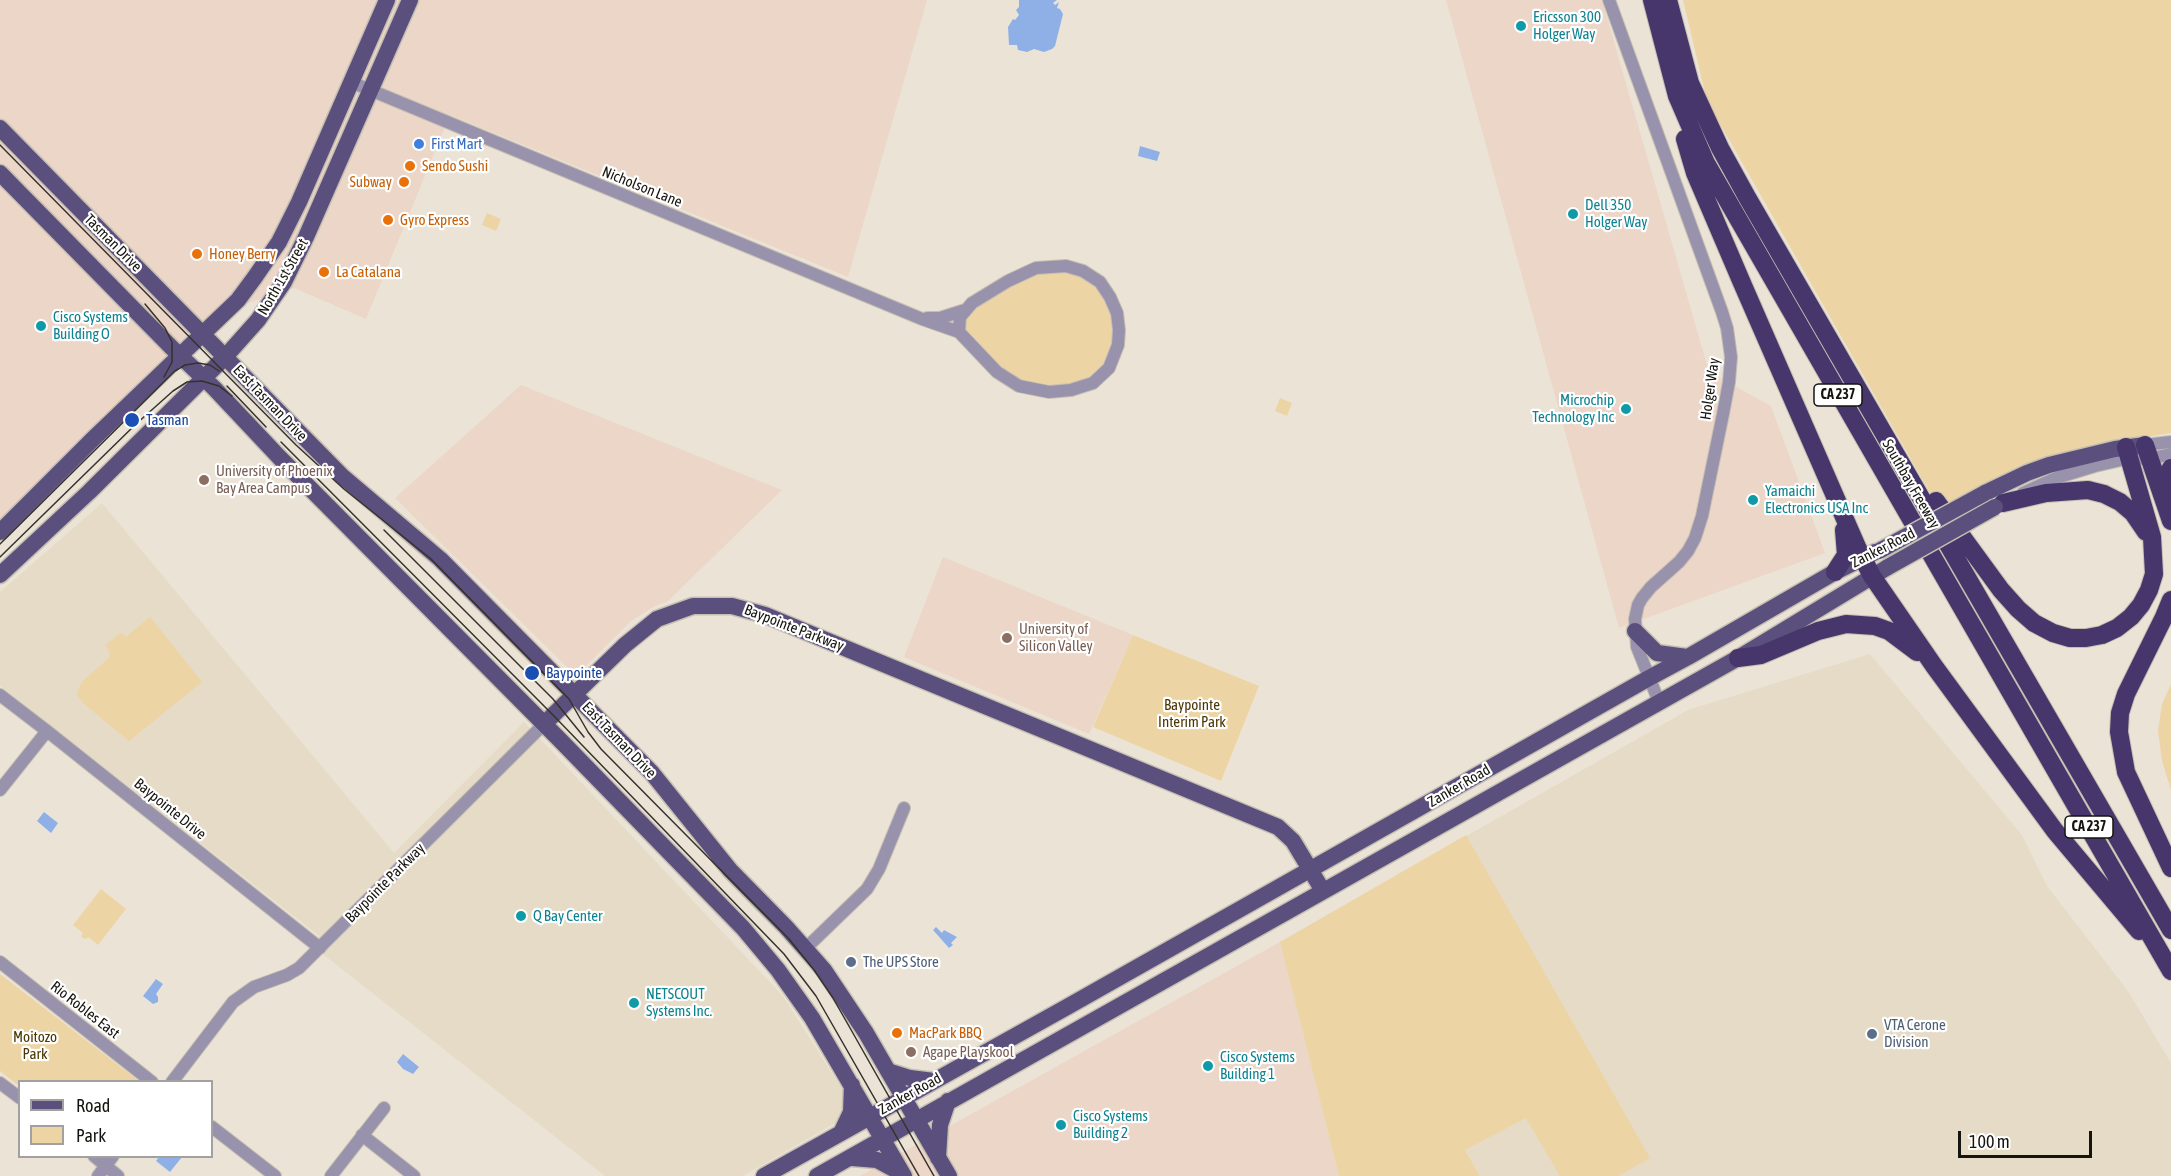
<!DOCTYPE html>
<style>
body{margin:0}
#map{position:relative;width:2171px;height:1176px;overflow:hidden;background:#ebe4d6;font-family:"Asap Condensed",sans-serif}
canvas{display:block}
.legend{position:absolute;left:18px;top:1080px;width:195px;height:78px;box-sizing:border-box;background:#fff;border:2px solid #a2a19f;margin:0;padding:8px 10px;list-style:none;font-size:18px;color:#16140f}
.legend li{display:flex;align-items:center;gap:12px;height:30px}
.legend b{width:30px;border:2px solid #a2a19f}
.scale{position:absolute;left:1958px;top:1131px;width:134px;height:27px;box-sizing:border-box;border:3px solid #16140f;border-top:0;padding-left:8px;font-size:18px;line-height:21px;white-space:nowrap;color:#16140f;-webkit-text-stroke:4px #fff;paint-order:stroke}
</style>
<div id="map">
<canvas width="2171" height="1176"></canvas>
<ul class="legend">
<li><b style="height:8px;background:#5b4f7d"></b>Road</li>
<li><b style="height:16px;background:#edd4a5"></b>Park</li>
</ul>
<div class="scale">100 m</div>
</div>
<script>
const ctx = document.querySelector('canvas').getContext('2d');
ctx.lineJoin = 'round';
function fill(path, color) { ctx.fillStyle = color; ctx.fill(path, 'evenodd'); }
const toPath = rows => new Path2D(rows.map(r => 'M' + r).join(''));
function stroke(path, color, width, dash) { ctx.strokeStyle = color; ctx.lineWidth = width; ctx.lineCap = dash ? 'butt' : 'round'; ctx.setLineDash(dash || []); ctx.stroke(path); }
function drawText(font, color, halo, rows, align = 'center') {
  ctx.font = font + ' "Asap Condensed",sans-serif'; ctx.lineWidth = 4.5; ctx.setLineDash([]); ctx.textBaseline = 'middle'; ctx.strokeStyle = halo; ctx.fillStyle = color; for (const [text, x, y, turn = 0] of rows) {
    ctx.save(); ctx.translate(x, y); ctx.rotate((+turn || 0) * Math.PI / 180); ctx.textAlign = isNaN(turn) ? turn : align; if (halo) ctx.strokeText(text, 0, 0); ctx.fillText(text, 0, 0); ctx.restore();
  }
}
fill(toPath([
 [0,0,927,0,848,277,450,115,366,319,294,288,209,316,0,520],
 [1446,0,1602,0,1709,372,1771,406,1825,553,1619,628],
 [521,385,782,490,667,602,655,606,631,621,581,671,576,672,570,670,395,498],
 [943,557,1133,635,1089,734,904,657],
 [1280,942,1339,1176,860,1176]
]), '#ebd6c8');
fill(toPath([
 [102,503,394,853,524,722,783,996,856,1111,743,1176,605,1176,324,955,318,935,0,686,0,592],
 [1870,654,2022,835,2047,886,2128,991,2171,1063,2171,1176,1480,1176,1465,1150,1339,1176,1280,942,1688,710]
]), '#e6dbc6');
fill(toPath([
 [1683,0,2171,0,2171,433,2103,444,1940,510,1707,101],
 [487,213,501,219,496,231,482,225],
 [1066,270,1080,275,1098,285,1114,315,1114,345,1106,367,1092,379,1049,389,1021,383,1001,370,974,344,962,325,968,312,1009,284,1038,272],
 [1280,398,1292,403,1287,416,1275,411],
 [150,617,202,682,129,741,83,703,77,695,78,690,83,681,109,658,110,653,105,645,121,633,126,637],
 [1133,635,1259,686,1221,781,1093,727],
 [2171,684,2171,790,2162,761,2158,731,2162,704],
 [1466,835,1650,1158,1618,1176,1560,1176,1526,1118,1465,1150,1480,1176,1339,1176,1280,942],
 [101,889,126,909,98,945,88,937,86,939,83,938,81,936,83,933,73,925],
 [0,974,139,1081,20,1082,19,1086,0,1071]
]), '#edd4a5');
fill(toPath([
 [1019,0,1057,0,1053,3,1055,5,1059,2,1057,8,1060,9,1063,14,1055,46,1052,49,1044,52,1034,49,1027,52,1018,50,1017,45,1009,45,1008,27,1013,19,1015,20,1019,15,1016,10,1019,7],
 [1140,146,1160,152,1157,161,1138,156],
 [44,812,58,823,51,833,37,821],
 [936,927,942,933,944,930,957,937,951,943,953,945,949,948,933,930],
 [156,979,163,984,156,994,158,997,158,1002,153,1004,143,996],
 [403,1054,419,1067,413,1074,403,1069,397,1062],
 [159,1157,159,1156,182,1157,170,1172,156,1161]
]), '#8fb0e7');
const minor = toPath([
 [1609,0,1722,312,1727,328,1731,357,1729,382,1723,414,1702,516,1695,538,1688,551,1679,562,1651,587,1642,598,1638,605,1635,619,1637,647,1659,702],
 [351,82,922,319,959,332,997,372,1019,386,1049,392,1071,390,1093,383,1109,368,1118,345,1119,330,1117,313,1110,297,1100,282,1083,271,1066,266,1036,268,1008,281,972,303,960,317,959,332],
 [927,318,940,318,965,310],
 [2145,445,2171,442],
 [2023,493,2056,478,2095,466,2130,458,2149,459,2171,454],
 [0,695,47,731,320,948],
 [0,790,47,731],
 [806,948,867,889,879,869,904,808],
 [0,962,152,1082],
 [172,1082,233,1002,254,987,287,975,299,968,544,724],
 [0,1083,20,1098],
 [212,1127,275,1176],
 [362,1135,414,1176],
 [94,1156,118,1176],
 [98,1176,113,1156],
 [331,1176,384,1108]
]);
const major = toPath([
 [0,128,342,476,440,559,652,773,730,870,786,927,824,970,866,1033,949,1176],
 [0,173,173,349,214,388,279,457,560,740,743,928,778,970,812,1018,904,1176],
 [1985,493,2027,473,2049,465,2115,449,2145,445],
 [0,532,93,439,238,300,255,277,279,242,299,202,387,0],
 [0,575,89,492,225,357,258,320,284,282,306,237,410,0],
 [1635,631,1657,653,1687,657],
 [544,724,625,645,657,619,693,606,732,606,765,615,1278,827,1293,841,1323,891],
 [888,1071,910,1078,934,1081],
 [841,1133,851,1112,852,1085],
 [852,1158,877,1160,901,1173],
 [938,1158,940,1125,948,1101],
 [764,1176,1067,1007,1649,678,1688,657,1835,572,1875,552],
 [817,1176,1738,658,1888,567]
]);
const highway = toPath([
 [1652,0,1677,96,1706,163,2171,971],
 [1668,0,1690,83,1720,148,1747,197,2171,930],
 [1685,139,1695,173,1742,283,1858,549,1872,576,1934,666,2055,831,2139,931],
 [2145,445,2171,521],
 [2165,495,2166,477,2171,468],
 [1936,501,2001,590,2018,609,2034,623,2053,633,2070,638,2086,638,2102,635,2117,628,2131,617,2141,605,2149,590,2154,574,2152,537,2126,447],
 [2003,503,2046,493,2088,490,2104,494,2120,502,2133,513,2146,532],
 [1835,572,1846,555,1844,530],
 [2171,600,2164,617,2126,694,2120,713,2119,732,2126,772,2171,868],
 [1738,658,1761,655,1818,631,1846,624,1875,626,1889,631,1917,652]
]);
stroke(minor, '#c5bfb2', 14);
stroke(major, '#c5bfb2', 19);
stroke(highway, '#c5bfb2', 20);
stroke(minor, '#9892ad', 12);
stroke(major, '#5b4f7d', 16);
stroke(highway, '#46366b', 18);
stroke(toPath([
 [0,145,296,445,344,489,431,559,569,699,588,732,601,749,789,939,814,970,833,998,934,1176],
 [145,304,165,328,172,342,172,362,164,377],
 [227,386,266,427],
 [281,442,553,715,784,954,816,996,919,1176],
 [384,530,553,699,584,737],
 [0,544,175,371,185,365,198,363,210,365,219,371],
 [0,557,136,424,173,391,187,382,202,381,219,386,232,396]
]), '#35322c', 1.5);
const majorBridge = toPath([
 [1879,551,1985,493],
 [1888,567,1995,507]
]);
stroke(majorBridge, '#c5bfb2', 19, []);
stroke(majorBridge, '#5b4f7d', 16);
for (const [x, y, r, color] of [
 [1521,26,6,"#0f9aa8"],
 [419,144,6,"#3f7fe0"],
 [410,166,6,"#e8710a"],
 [404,182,6,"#e8710a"],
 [1573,214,6,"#0f9aa8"],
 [388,220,6,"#e8710a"],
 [197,254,6,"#e8710a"],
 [324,272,6,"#e8710a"],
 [41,326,6,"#0f9aa8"],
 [1626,409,6,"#0f9aa8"],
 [132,420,8,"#1a4fb4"],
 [204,480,6,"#8d6e63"],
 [1753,500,6,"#0f9aa8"],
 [1007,638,6,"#8d6e63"],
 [532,673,8,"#1a4fb4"],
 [521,916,6,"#0f9aa8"],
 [851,962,6,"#5c6f8a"],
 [634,1003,6,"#0f9aa8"],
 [897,1033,6,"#e8710a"],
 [1872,1034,6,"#5c6f8a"],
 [911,1052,6,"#8d6e63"],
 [1208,1066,6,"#0f9aa8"],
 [1061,1125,6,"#0f9aa8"]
]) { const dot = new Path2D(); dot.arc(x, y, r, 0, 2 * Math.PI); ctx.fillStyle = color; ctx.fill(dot); stroke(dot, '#fff', 2); }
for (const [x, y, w] of [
 [1838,395,48],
 [2089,827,48]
]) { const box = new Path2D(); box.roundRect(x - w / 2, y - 11, w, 22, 4.5); ctx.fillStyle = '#fff'; ctx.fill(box); stroke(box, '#16140f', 1.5); }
drawText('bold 14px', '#16140f', null, [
 ["CA 237",1838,395],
 ["CA 237",2089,827]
]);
drawText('15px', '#0d838f', '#fff', [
 ["Ericsson 300",1533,17],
 ["Holger Way",1533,34],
 ["Dell 350",1585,205],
 ["Holger Way",1585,222],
 ["Cisco Systems",53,317],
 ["Building O",53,334],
 ["Microchip",1614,400,"right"],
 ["Technology Inc",1614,417,"right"],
 ["Yamaichi",1765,491],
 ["Electronics USA Inc",1765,508],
 ["Q Bay Center",533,916],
 ["NETSCOUT",646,994],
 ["Systems Inc.",646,1011],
 ["Cisco Systems",1220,1057],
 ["Building 1",1220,1074],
 ["Cisco Systems",1073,1116],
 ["Building 2",1073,1133]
], 'left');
drawText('15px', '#366cbe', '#fff', [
 ["First Mart",431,144]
], 'left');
drawText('15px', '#c56008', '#fff', [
 ["Sendo Sushi",422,166],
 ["Subway",392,182,"right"],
 ["Gyro Express",400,220],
 ["Honey Berry",209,254],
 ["La Catalana",336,272],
 ["MacPark BBQ",909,1033]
], 'left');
drawText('15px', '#16140f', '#fff', [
 ["Nicholson Lane",642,187,22],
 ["Tasman Drive",113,243,45],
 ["North 1st Street",283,277,-60],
 ["Holger Way",1710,389,-82],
 ["East Tasman Drive",270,403,46],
 ["Southbay Freeway",1911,484,60],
 ["Zanker Road",1883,548,-27],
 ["Baypointe Parkway",794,628,21],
 ["East Tasman Drive",619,740,46],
 ["Zanker Road",1459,786,-30],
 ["Baypointe Drive",170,809,39],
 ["Baypointe Parkway",385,883,-45],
 ["Rio Robles East",85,1010,38],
 ["Zanker Road",910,1094,-29]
]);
drawText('15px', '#164399', '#fff', [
 ["Tasman",146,420],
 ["Baypointe",546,673]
], 'left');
drawText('15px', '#785e54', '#fff', [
 ["University of Phoenix",216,471],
 ["Bay Area Campus",216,488],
 ["University of",1019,629],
 ["Silicon Valley",1019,646],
 ["Agape Playskool",923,1052]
], 'left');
drawText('15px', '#4c3702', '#fff', [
 ["Baypointe",1192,705],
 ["Interim Park",1192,722],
 ["Moitozo",35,1037],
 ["Park",35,1054]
]);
drawText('15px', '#4e5e75', '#fff', [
 ["The UPS Store",863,962],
 ["VTA Cerone",1884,1025],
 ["Division",1884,1042]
], 'left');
</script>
